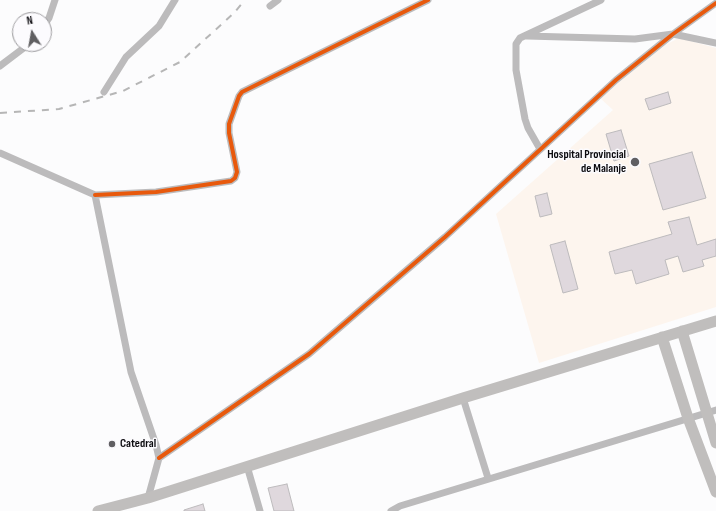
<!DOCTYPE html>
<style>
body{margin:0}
#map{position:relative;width:716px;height:511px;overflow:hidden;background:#fcfcfd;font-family:"Sofia Sans Condensed",sans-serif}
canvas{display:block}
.north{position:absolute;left:12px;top:12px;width:40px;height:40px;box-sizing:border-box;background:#fcfbfe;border:1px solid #9c9b9e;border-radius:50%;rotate:349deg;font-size:11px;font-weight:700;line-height:16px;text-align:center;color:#0c0b0f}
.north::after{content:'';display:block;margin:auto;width:14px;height:18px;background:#605f62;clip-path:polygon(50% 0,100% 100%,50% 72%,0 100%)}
</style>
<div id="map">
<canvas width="716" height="511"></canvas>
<div class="north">N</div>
</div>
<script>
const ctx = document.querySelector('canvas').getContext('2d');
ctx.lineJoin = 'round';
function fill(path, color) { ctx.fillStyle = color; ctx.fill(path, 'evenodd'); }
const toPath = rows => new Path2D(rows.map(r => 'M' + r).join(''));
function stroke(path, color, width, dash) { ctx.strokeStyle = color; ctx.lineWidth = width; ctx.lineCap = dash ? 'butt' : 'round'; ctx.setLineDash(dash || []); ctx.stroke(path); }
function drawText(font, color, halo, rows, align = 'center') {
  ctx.font = font + ' "Sofia Sans Condensed",sans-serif'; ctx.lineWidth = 3; ctx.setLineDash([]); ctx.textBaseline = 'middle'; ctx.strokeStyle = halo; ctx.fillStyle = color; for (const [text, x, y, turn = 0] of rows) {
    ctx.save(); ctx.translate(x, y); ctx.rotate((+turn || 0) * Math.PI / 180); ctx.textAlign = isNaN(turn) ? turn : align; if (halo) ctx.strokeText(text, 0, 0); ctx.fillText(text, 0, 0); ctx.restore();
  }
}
fill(toPath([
 [679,38,716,48,716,307,539,363,496,214,613,110,600,98,665,45]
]), '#fdf5ee');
const building = toPath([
 [668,92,671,103,649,110,645,99,668,92],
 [621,130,629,156,614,161,606,134,621,130],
 [692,152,706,198,663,210,649,164,692,152],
 [547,193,552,214,540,217,535,196,547,193],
 [689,217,697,245,716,239,716,256,702,260,704,266,683,272,678,256,665,260,669,274,636,284,632,270,615,274,609,252,672,234,668,222,689,217],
 [565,241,578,289,563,293,550,245,565,241],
 [287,484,294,511,274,511,268,488,287,484],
 [203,504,205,511,184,511,184,510,203,504]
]);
fill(building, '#dfd8dd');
stroke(building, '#bdbbbd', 1);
stroke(toPath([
 [270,6,278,0],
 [44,25,49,18,55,0],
 [527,36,635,39,673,34,716,43],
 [0,66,29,44],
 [104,92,126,57,159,26,175,0],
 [540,149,528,128,525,119,516,70,516,44,520,38,601,0],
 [0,153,95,195,131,372,156,445,159,458,148,498],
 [95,195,156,192,231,181,235,178,237,172,229,133,229,124,239,96,242,92,428,0],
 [463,398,488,478],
 [159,458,309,354,445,237,616,80,673,34,716,3],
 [247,466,260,511],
 [391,511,400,506,716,410]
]), '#bcbbbc', 7);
stroke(toPath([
 [682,331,716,443],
 [662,337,688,418,716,492],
 [98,511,148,498,463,398,716,321]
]), '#c0bebd', 11);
stroke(toPath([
 [0,113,59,109,123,91,180,62,234,13,245,0]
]), '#b6b6b6', 2, [7, 7]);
stroke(toPath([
 [95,195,156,192,231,181,235,178,237,172,229,133,229,124,239,96,242,92,428,0],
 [159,458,309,354,445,237,616,80,673,34,716,3]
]), '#e8590c', 4);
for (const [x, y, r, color] of [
 [635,162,5,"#605f62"],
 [112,444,4,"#605f62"]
]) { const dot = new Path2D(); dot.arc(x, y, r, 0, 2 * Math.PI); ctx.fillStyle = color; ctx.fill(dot); stroke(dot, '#fcfbfe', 1.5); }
drawText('bold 12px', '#0c0b0f', '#fcfbfe', [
 ["Hospital Provincial",626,155],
 ["de Malanje",626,169],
 ["Catedral",120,444,"left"]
], 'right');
</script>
